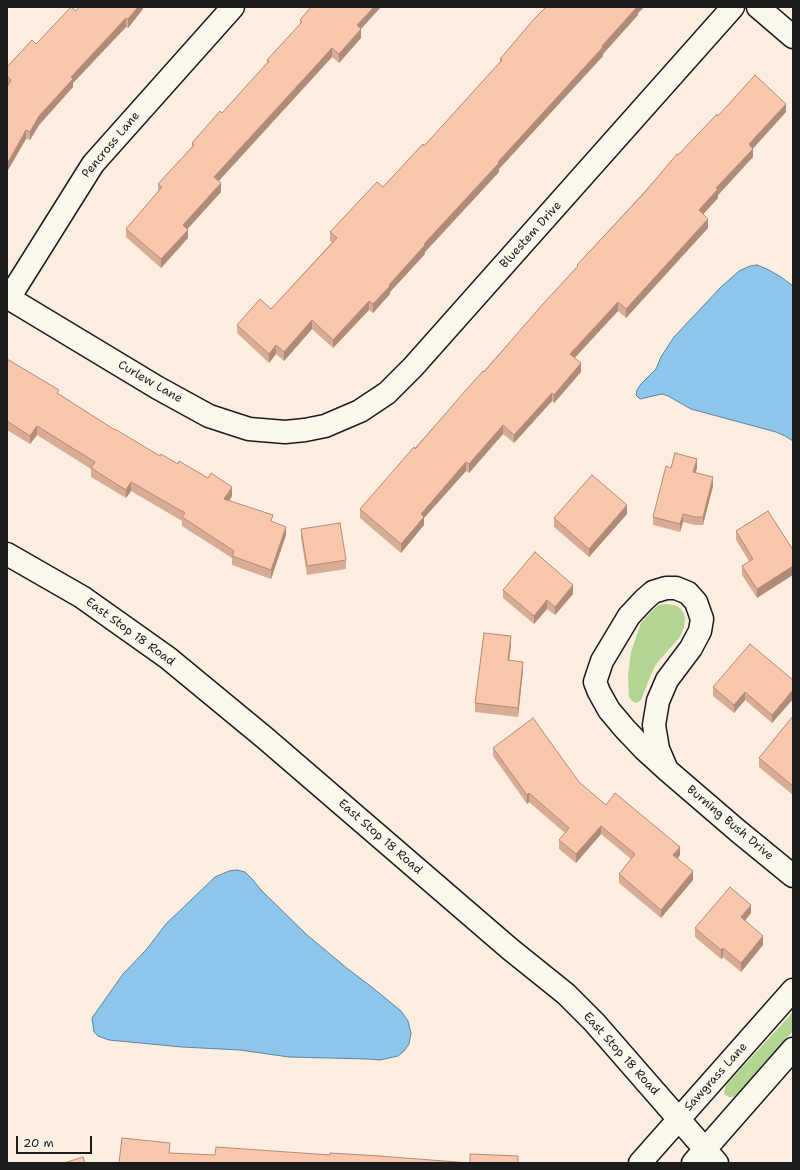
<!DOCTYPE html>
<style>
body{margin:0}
#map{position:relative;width:800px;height:1170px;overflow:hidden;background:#fbeddf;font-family:"Shantell Sans",sans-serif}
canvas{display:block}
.frame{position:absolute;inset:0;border:8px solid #1c1c1c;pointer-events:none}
.scale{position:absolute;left:16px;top:1136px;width:76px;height:18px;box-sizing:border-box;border:2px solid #1c1c1c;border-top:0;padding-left:5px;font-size:12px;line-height:14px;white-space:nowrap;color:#1c1c1c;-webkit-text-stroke:3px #fbf7ec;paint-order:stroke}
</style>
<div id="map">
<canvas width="800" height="1170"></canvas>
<div class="frame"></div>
<div class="scale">20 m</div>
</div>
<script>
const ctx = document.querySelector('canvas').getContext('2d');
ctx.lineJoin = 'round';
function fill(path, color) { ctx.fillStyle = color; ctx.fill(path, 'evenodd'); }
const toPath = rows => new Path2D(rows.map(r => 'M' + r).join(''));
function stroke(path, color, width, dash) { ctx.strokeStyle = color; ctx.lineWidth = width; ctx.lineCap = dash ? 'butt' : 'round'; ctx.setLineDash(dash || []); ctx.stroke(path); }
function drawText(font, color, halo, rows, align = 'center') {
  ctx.font = font + ' "Shantell Sans",sans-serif'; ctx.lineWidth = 3.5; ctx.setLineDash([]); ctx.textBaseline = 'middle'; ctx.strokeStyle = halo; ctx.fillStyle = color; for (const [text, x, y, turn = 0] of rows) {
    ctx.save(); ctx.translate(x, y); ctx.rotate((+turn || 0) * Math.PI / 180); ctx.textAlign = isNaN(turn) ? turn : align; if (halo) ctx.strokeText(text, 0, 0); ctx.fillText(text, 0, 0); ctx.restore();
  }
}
fill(toPath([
 [666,604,675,605,681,609,684,614,685,619,684,627,682,633,679,638,656,664,649,679,642,698,640,701,636,703,632,701,629,697,628,675,631,652,641,623,653,610,659,605],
 [793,1012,793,1031,736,1095,733,1097,729,1097,725,1095,724,1092,726,1085]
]), '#b2d691');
const water = toPath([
 [757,265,767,269,781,277,793,286,793,441,785,436,776,432,691,409,668,396,662,394,640,399,636,395,637,390,641,384,656,369,661,357,674,337,721,287,739,271,750,266,757,265],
 [237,870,245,872,253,880,261,890,307,935,348,969,373,988,401,1011,408,1021,411,1033,409,1044,404,1051,398,1056,380,1060,368,1059,289,1057,240,1050,182,1047,109,1040,98,1036,94,1032,92,1018,123,974,146,950,166,924,215,877,229,871,237,870]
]);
fill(water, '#8dc6ec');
stroke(water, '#608299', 1);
const minor = toPath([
 [758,7,793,37],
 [7,297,158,388,209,416,249,429,285,432,305,430,325,426,360,411,387,393,413,367,733,7],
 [9,298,93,164,233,7],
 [7,554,82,597,168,658,265,738,510,949,566,994,594,1022,717,1163],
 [667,770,658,749,654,725,658,701,667,680,691,648,700,631,702,619,696,602,688,593,676,588,666,588,653,592,644,600,629,616,602,661,595,682,599,692,609,710,625,729,644,749,667,770,738,831,793,876],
 [640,1163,793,990],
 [693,1163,793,1049]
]);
stroke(minor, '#1c1c1c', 25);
stroke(minor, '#fbf7ec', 22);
fill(toPath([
 [143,7,143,9,128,28,126,27,73,83,73,87,39,125,30,140,26,139,8,85,7,84,7,67,36,44,76,11],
 [546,7,644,7,638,13,638,15,603,54,603,56,499,169,499,172,425,252,425,254,390,292,390,294,373,313,369,310,333,348,312,329,284,361,276,354,269,363,237,333,237,325,271,309,332,242,330,241,330,232,383,187,424,146,500,62,500,59],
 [300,20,361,29,361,38,339,63,332,57,219,181,221,192,187,229,188,238,161,268,126,237,126,229,158,192,158,184,192,147,192,143,222,113,267,63,267,60,300,25],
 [786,112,753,148,753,157,718,195,718,198,703,214,708,228,626,318,618,311,574,358,581,372,554,403,552,401,514,443,503,434,469,473,466,471,424,518,424,525,401,553,360,518,360,509,577,267,577,265,678,155,718,116],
 [7,359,59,394,115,430,160,456,232,496,229,501,273,522,286,535,271,579,232,565,232,558,182,526,182,521,131,491,126,498,91,477,91,469,37,435,30,444,7,430],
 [671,468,697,468,695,473,713,486,703,525,695,525,683,522,680,532,653,525,653,517],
 [768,511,757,598,742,575,742,566,749,561,736,540,736,531],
 [627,514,589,557,554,527,554,518],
 [301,529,346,560,346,569,307,575,301,538],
 [503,590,573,594,555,615,547,609,534,624,503,598],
 [511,645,509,660,523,670,518,717,475,712,475,703],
 [793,680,793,699,772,723,745,700,734,713,713,696,713,687],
 [793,716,793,795,759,767,759,758],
 [493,748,579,782,606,805,680,855,677,859,693,880,661,918,619,883,619,874,631,859,601,834,576,863,559,849,559,840,565,833,529,802,527,804,493,756],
 [751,913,745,920,763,945,741,972,723,957,721,959,695,937,695,928]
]), '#d8ab94');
fill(toPath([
 [138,7,143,7,143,9,128,28,128,19],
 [374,7,381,7,361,29,361,38,339,63,339,54,357,25],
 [637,7,644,7,638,13,638,15,603,54,603,56,499,169,499,172,425,252,425,254,390,292,390,294,373,313,373,304,389,285,424,244],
 [126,18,126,27,73,83,73,87,39,125,30,140,30,132,39,116,71,77],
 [332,48,332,57,214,186,214,177],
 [786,104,786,112,749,153,749,144],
 [26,130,26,139,7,172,7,164],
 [753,149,753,157,718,195,718,198,699,219,699,210,716,188],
 [221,183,221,192,183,234,183,225],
 [708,219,708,228,626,318,626,309],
 [188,230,188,238,161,268,161,259],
 [369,301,369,310,333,348,333,340],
 [618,302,618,311,570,363,570,354],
 [312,320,312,329,284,361,284,352],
 [276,345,276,354,269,363,269,354],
 [581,363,581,372,554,403,554,395],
 [552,393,552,401,514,443,514,435],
 [503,425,503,434,469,473,469,464],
 [37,426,37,435,30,444,30,436],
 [697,459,697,468,693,481,693,472],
 [466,462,466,471,424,518,424,525,401,553,401,544,421,514],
 [713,477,713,486,703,525,703,517],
 [131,482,131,491,126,498,126,490],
 [232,487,232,496,224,508,224,499],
 [627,505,627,514,589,557,589,549],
 [683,514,683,522,680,532,680,524],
 [286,527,286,535,271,579,271,570],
 [793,566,793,575,757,598,757,589],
 [573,585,573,594,555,615,555,607],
 [547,600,547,609,534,624,534,616],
 [511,636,511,645,508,669,508,660],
 [523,662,523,670,518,717,518,708],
 [793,690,793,699,772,723,772,715],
 [745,692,745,700,734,713,734,705],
 [529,793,529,802,527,804,527,795],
 [601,826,601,834,576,863,576,854],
 [680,847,680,855,673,864,673,855],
 [693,871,693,880,661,918,661,910],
 [751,905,751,913,741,926,741,917],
 [763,936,763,945,741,972,741,963],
 [723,948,723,957,721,959,721,950]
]), '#b08b78');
const building = toPath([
 [71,7,76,11,79,7,138,7,128,19,126,18,71,77,73,79,39,116,30,132,26,130,7,164,7,87,11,80,7,76,7,67,32,40,36,44,71,7],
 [311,7,374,7,357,25,361,29,339,54,332,48,214,177,221,183,183,225,188,230,161,259,126,229,162,187,158,184,194,145,192,143,220,111,222,113,269,61,267,60,302,22,300,20,311,7],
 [546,7,637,7,602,46,603,47,498,162,499,163,424,244,425,245,389,285,390,286,373,304,369,301,333,340,312,320,284,352,276,345,269,354,237,325,260,299,271,309,337,238,330,232,377,182,383,187,423,144,424,146,502,60,500,59,534,19,546,7],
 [755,75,786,104,749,144,753,149,716,188,718,189,699,210,708,219,626,309,618,302,570,354,581,363,554,395,552,393,514,435,503,425,469,464,466,462,421,514,424,517,401,544,360,509,414,447,415,449,465,391,483,371,484,372,542,305,578,266,577,265,645,192,677,154,678,155,717,114,718,116,755,75],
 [7,359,59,390,57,393,115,430,115,429,160,456,161,454,178,464,179,461,208,478,211,473,232,487,224,499,273,515,271,521,286,527,271,570,232,556,234,551,182,517,185,513,131,482,126,490,91,468,95,462,37,426,30,436,7,421,7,359],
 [675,453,697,459,693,472,713,477,703,517,695,517,683,514,680,524,653,517,666,466,671,468,675,453],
 [592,475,627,505,589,549,554,518,592,475],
 [768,511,793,550,793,566,757,589,742,566,753,559,736,531,768,511],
 [340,523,346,560,307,566,301,529,340,523],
 [535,552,573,585,555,607,547,600,534,616,503,590,535,552],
 [484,633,511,636,508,660,523,662,518,708,475,703,484,633],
 [750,644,793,680,793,690,772,715,745,692,734,705,713,687,750,644],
 [793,716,793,786,759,758,793,716],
 [533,718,579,782,606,805,615,793,680,847,673,855,693,871,661,910,619,874,635,854,601,826,576,854,559,840,569,828,529,793,527,795,493,748,533,718],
 [730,887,751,905,741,917,763,936,741,963,723,948,721,950,695,928,730,887],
 [122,1138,170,1143,169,1153,215,1155,216,1147,330,1155,330,1153,379,1156,470,1163,470,1154,518,1156,518,1163,119,1163,122,1138],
 [83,1157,85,1163,64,1163,83,1157]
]);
fill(building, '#fbc7ac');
stroke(building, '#b08b78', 1);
drawText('12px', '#1c1c1c', '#fbf7ec', [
 ["Pencross Lane",111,145,-50],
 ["Bluestem Drive",531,235,-48],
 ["Curlew Lane",150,382,30],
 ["East Stop 18 Road",130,632,36],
 ["Burning Bush Drive",730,823,40],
 ["East Stop 18 Road",380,837,41],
 ["East Stop 18 Road",621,1054,48],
 ["Sawgrass Lane",716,1077,-48]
]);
</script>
